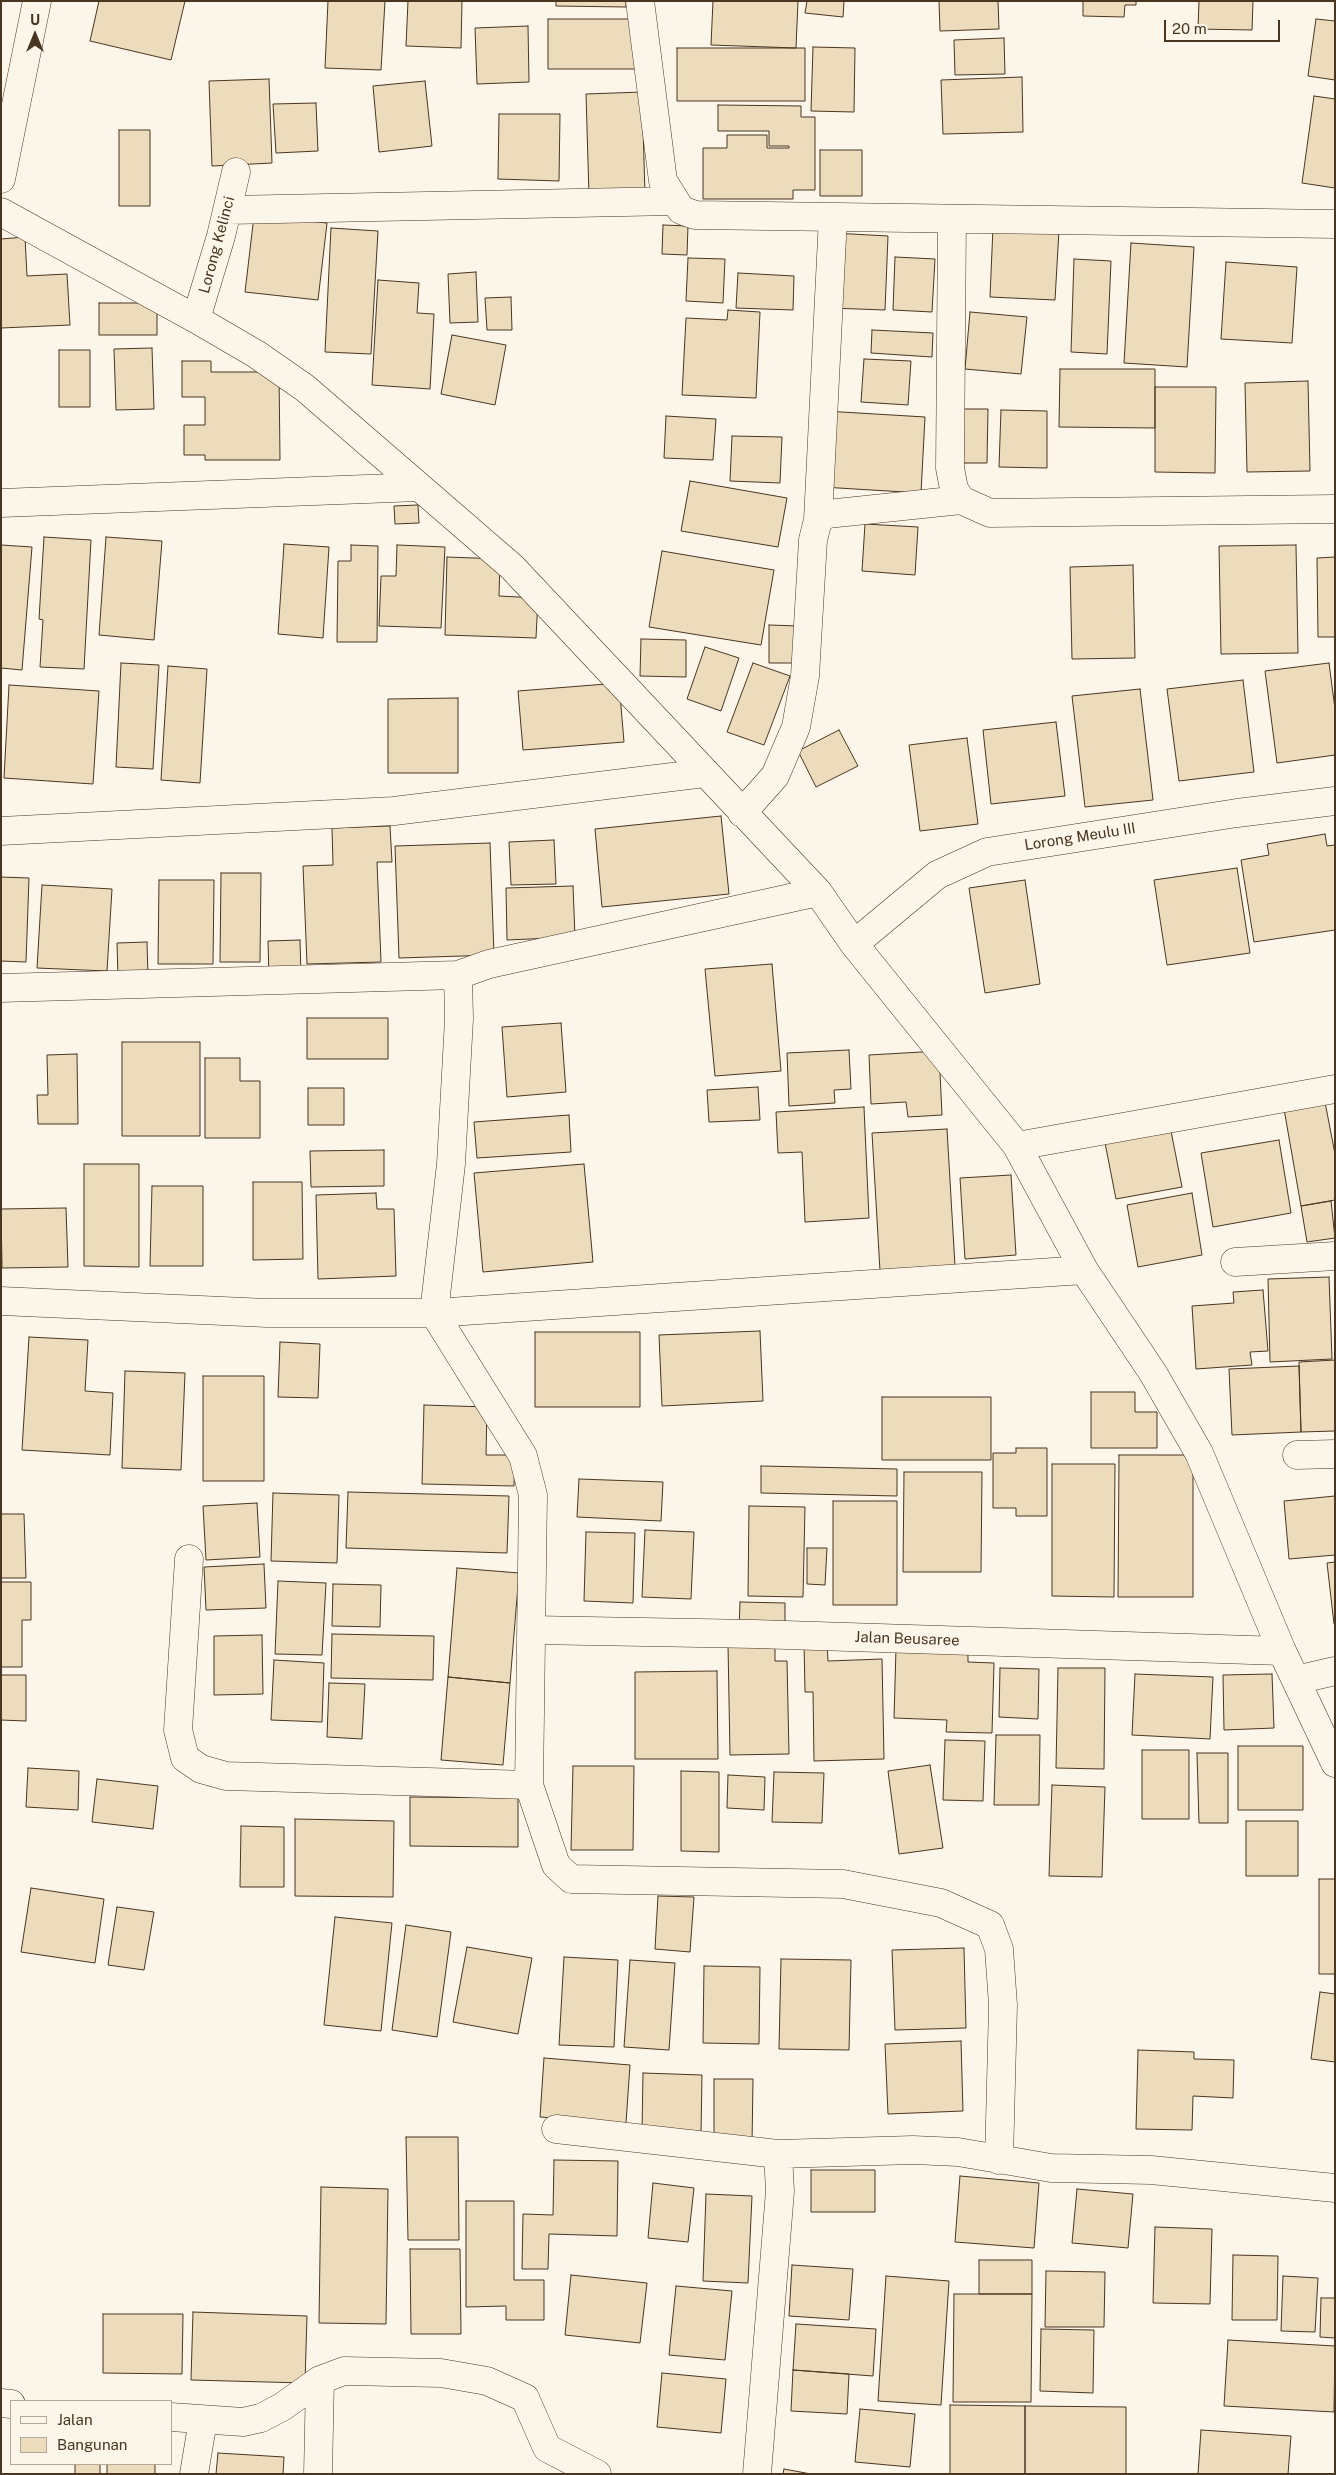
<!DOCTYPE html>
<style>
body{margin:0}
#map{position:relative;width:1336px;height:2475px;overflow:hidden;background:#fbf6e9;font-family:"Public Sans",sans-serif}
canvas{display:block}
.frame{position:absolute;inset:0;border:2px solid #4a3520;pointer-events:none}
.legend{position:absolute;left:10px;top:2400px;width:162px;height:65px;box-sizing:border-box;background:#fbf6e9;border:1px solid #b4a999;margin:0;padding:6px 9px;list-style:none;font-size:15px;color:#4a3520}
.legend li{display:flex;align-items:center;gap:10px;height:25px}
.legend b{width:25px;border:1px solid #b4a999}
.north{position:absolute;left:10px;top:10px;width:50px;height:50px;-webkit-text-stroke:4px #fbf6e9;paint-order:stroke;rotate:0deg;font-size:14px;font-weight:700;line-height:20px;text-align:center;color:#4a3520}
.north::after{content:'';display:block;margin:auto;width:18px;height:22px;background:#4a3520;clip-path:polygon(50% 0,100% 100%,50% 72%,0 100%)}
.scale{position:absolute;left:1164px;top:20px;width:116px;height:22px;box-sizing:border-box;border:2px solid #4a3520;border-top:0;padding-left:6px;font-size:15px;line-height:18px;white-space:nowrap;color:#4a3520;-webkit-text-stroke:4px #fbf6e9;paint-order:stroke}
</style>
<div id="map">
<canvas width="1336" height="2475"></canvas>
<div class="frame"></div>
<ul class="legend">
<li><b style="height:6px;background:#fbf6e9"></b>Jalan</li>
<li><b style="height:14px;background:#ecdcbc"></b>Bangunan</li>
</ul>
<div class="north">U</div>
<div class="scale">20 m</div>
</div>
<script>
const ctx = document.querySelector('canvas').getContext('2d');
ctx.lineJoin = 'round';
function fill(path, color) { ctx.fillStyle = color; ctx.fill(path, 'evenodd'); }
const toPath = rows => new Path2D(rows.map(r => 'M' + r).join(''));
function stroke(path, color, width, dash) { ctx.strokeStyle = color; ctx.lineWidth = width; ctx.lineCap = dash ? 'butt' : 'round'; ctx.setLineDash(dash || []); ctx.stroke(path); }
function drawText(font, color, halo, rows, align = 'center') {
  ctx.font = font + ' "Public Sans",sans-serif'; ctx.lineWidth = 4; ctx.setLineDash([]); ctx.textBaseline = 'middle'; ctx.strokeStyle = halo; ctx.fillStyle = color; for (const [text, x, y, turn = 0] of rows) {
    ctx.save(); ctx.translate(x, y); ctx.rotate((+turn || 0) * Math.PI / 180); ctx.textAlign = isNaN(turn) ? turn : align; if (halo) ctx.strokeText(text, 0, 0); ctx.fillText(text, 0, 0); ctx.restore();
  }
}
const building = toPath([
 [99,1,185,1,171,60,90,41,99,1],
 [328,1,385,1,381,70,325,68,328,1],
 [408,1,462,1,461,48,406,46,408,1],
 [556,1,626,1,626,7,556,6,556,1],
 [713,1,798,1,796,48,711,45,713,1],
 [807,1,844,1,843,17,805,13,807,1],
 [939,1,998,1,999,29,940,31,939,1],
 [1083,1,1136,1,1136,5,1125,5,1124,17,1083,16,1083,1],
 [1199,1,1253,1,1252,30,1198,29,1199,1],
 [548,19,635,19,635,69,548,69,548,19],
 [1316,19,1335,21,1335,80,1308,76,1316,19],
 [528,26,529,82,477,84,475,28,528,26],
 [1004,38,1005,74,955,75,954,40,1004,38],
 [813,47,855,48,854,112,811,111,813,47],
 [677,48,805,48,805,101,677,101,677,48],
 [1022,77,1023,132,943,134,941,80,1022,77],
 [269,79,272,163,212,166,209,81,269,79],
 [425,81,432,146,379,152,373,86,425,81],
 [642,92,645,194,589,196,586,94,642,92],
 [1314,96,1335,99,1335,188,1302,183,1314,96],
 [316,103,318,151,276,153,273,104,316,103],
 [718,105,801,106,801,117,815,117,815,190,793,190,793,199,703,199,703,148,727,148,727,135,767,135,767,148,789,148,789,146,769,146,769,131,718,131,718,105],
 [499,114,560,114,559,181,498,179,499,114],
 [119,130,150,130,150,206,119,206,119,130],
 [820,150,862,150,862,196,820,196,820,150],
 [254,216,327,223,318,300,245,292,254,216],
 [663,225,688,226,687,255,662,254,663,225],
 [993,227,1059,230,1055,300,990,297,993,227],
 [331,228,378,231,371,354,325,352,331,228],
 [833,233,888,236,885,310,830,308,833,233],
 [25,237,27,276,67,274,70,325,1,328,1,239,25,237],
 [1131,243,1194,247,1187,367,1124,363,1131,243],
 [895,257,935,259,932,312,893,310,895,257],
 [688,258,725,259,723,303,686,301,688,258],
 [1074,259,1111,261,1107,354,1071,352,1074,259],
 [1226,262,1297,267,1292,343,1221,339,1226,262],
 [476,272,478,322,450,323,448,274,476,272],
 [738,273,794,276,793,310,736,308,738,273],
 [378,280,419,283,417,313,434,314,430,389,372,385,378,280],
 [511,297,512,330,487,330,485,298,511,297],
 [99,303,157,303,157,335,99,335,99,303],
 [728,310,760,312,756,398,682,395,686,318,727,320,728,310],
 [970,312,1027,317,1021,374,965,369,970,312],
 [872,330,933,333,932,357,871,353,872,330],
 [452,335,506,345,495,405,441,394,452,335],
 [152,348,154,409,116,410,114,349,152,348],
 [59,350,90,350,90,407,59,407,59,350],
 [864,359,911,361,908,405,861,402,864,359],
 [182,361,211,361,211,372,279,372,280,460,205,460,205,455,184,455,184,425,205,425,205,397,182,397,182,361],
 [1060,369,1155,369,1155,428,1059,427,1060,369],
 [1308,381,1310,471,1247,472,1245,383,1308,381],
 [1155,387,1216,387,1215,473,1155,472,1155,387],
 [959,409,988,409,987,463,958,463,959,409],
 [1001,410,1047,411,1047,468,999,467,1001,410],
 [825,411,925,417,921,493,822,487,825,411],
 [666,416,716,419,713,460,664,458,666,416],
 [732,436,782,437,780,483,730,481,732,436],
 [690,481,787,498,778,547,681,531,690,481],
 [418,505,419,523,395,524,394,506,418,505],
 [865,524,918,527,915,575,862,571,865,524],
 [44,537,91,540,84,669,40,667,43,620,39,619,44,537],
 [106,537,162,541,154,640,99,635,106,537],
 [284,544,329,547,323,638,278,634,284,544],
 [1,545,32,547,22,670,1,668,1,545],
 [351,545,378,546,377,642,337,642,338,561,351,561,351,545],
 [397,545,445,547,441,628,379,626,381,576,396,576,397,545],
 [1296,545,1298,653,1221,654,1219,546,1296,545],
 [662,551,774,570,761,645,649,627,662,551],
 [447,557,500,559,499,596,538,598,536,638,445,635,447,557],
 [1335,557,1335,637,1318,637,1317,558,1335,557],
 [1133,565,1135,658,1072,659,1070,567,1133,565],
 [769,625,799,626,798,663,769,663,769,625],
 [641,639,686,640,686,677,640,676,641,639],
 [705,647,739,658,721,711,687,699,705,647],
 [121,663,159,665,153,769,116,767,121,663],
 [753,663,790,676,764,745,727,732,753,663],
 [1329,663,1335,709,1335,755,1277,763,1265,671,1329,663],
 [168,666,207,669,200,783,161,780,168,666],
 [1243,680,1254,772,1179,781,1167,689,1243,680],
 [619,683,624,742,523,750,518,691,619,683],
 [9,685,99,691,93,784,4,778,9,685],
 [1140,689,1153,800,1085,807,1072,696,1140,689],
 [458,698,458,773,388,773,388,699,458,698],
 [1056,722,1065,796,991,804,983,730,1056,722],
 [839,730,858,766,816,787,798,751,839,730],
 [967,738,978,824,920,831,909,745,967,738],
 [721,816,729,894,602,907,595,829,721,816],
 [390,826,392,862,377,862,381,962,307,964,303,866,333,865,332,828,390,826],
 [1325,834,1327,846,1335,845,1335,930,1254,942,1241,860,1269,855,1267,844,1325,834],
 [554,840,556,884,511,885,509,842,554,840],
 [490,843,494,955,399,958,395,846,490,843],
 [1237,868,1250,953,1167,965,1154,880,1237,868],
 [221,873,261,873,260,962,220,962,221,873],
 [1,877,29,878,26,962,1,961,1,877],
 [159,880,214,880,213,964,158,964,159,880],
 [1025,880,1040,984,985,993,969,888,1025,880],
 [42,885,112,889,107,971,37,968,42,885],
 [573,886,575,937,507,940,506,888,573,886],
 [300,940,301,976,269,978,268,941,300,940],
 [147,942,148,976,118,978,117,943,147,942],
 [772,964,781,1071,715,1076,705,969,772,964],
 [307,1018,388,1018,388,1059,307,1059,307,1018],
 [561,1023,566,1092,507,1097,502,1027,561,1023],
 [122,1042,200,1042,200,1136,122,1136,122,1042],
 [849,1050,851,1089,834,1090,835,1103,789,1106,787,1053,849,1050],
 [939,1051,942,1115,908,1117,906,1102,871,1104,869,1055,939,1051],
 [77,1054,78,1124,38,1124,37,1095,48,1095,47,1055,77,1054],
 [205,1058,240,1058,240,1081,260,1081,260,1138,205,1138,205,1058],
 [758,1087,760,1120,709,1122,707,1090,758,1087],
 [308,1088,344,1088,344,1125,308,1125,308,1088],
 [1325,1102,1335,1154,1335,1200,1301,1206,1284,1109,1325,1102],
 [864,1107,869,1218,805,1222,802,1152,778,1153,776,1112,864,1107],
 [569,1115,571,1152,477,1158,474,1122,569,1115],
 [947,1129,955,1266,880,1271,872,1133,947,1129],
 [1171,1131,1182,1187,1116,1199,1105,1143,1171,1131],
 [1279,1140,1291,1213,1213,1227,1201,1153,1279,1140],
 [384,1150,384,1186,311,1187,310,1151,384,1150],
 [84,1164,139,1164,139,1267,84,1266,84,1164],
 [584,1164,593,1262,483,1272,474,1173,584,1164],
 [1011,1175,1016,1255,965,1259,960,1178,1011,1175],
 [253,1182,302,1182,303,1259,253,1260,253,1182],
 [152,1186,203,1186,203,1266,150,1266,152,1186],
 [376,1193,377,1209,394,1209,396,1276,318,1279,316,1195,376,1193],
 [1192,1193,1202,1255,1138,1267,1127,1205,1192,1193],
 [1331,1201,1335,1238,1307,1242,1301,1206,1331,1201],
 [66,1208,68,1267,2,1268,1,1209,66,1208],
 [1329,1277,1332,1359,1270,1362,1268,1279,1329,1277],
 [1263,1290,1268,1351,1250,1352,1252,1365,1196,1369,1192,1306,1234,1303,1233,1292,1263,1290],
 [760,1331,763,1401,662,1406,659,1335,760,1331],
 [535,1332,640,1332,640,1407,535,1407,535,1332],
 [29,1337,88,1340,85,1391,113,1393,110,1455,22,1450,29,1337],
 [280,1342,320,1344,318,1398,278,1397,280,1342],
 [1335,1360,1335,1431,1301,1432,1299,1362,1335,1360],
 [1299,1366,1301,1432,1232,1435,1229,1369,1299,1366],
 [125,1371,185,1373,181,1470,122,1468,125,1371],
 [203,1376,264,1376,264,1481,203,1481,203,1376],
 [1091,1392,1135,1392,1135,1412,1157,1412,1157,1448,1091,1448,1091,1392],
 [882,1397,991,1397,991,1460,882,1460,882,1397],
 [424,1405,487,1407,486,1455,515,1455,514,1486,422,1484,424,1405],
 [1016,1448,1047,1448,1047,1516,1016,1516,1016,1508,993,1508,993,1453,1016,1453,1016,1448],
 [1119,1455,1193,1455,1193,1597,1118,1597,1119,1455],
 [1052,1464,1115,1464,1114,1597,1052,1596,1052,1464],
 [761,1466,897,1469,897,1496,761,1493,761,1466],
 [904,1472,982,1472,981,1572,903,1572,904,1472],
 [579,1479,663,1482,661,1521,577,1517,579,1479],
 [348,1492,509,1496,507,1553,346,1548,348,1492],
 [273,1493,339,1495,337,1563,271,1561,273,1493],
 [1335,1496,1335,1555,1289,1559,1284,1501,1335,1496],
 [833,1501,897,1501,897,1605,833,1605,833,1501],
 [257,1503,260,1557,206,1560,203,1506,257,1503],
 [749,1506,805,1507,803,1597,748,1596,749,1506],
 [1,1514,24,1514,26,1578,1,1578,1,1514],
 [645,1530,694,1532,691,1599,642,1597,645,1530],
 [586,1532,635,1533,633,1603,584,1601,586,1532],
 [807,1548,827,1548,825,1585,807,1584,807,1548],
 [1335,1562,1335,1624,1334,1624,1327,1563,1335,1562],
 [264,1564,266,1608,206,1610,204,1567,264,1564],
 [457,1568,519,1573,510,1683,448,1677,457,1568],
 [278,1581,326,1583,322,1655,275,1654,278,1581],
 [1,1582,31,1582,31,1620,22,1620,22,1667,1,1667,1,1582],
 [333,1584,381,1585,380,1627,332,1626,333,1584],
 [740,1602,785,1603,785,1630,739,1630,740,1602],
 [332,1634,434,1636,433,1680,331,1678,332,1634],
 [262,1635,263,1694,214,1695,214,1636,262,1635],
 [827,1642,828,1661,882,1659,884,1759,814,1761,813,1692,805,1692,804,1643,827,1642],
 [728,1644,775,1644,775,1661,787,1661,789,1754,730,1755,728,1644],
 [896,1649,968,1651,968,1662,994,1663,992,1733,946,1732,947,1720,894,1718,896,1649],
 [274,1660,324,1663,322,1722,271,1720,274,1660],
 [1000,1668,1039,1669,1038,1719,999,1717,1000,1668],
 [1058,1668,1105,1668,1104,1769,1056,1768,1058,1668],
 [717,1671,718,1759,635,1759,635,1672,717,1671],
 [1135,1674,1213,1677,1210,1739,1132,1735,1135,1674],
 [1272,1674,1274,1728,1224,1730,1223,1675,1272,1674],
 [1,1675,26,1675,26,1721,1,1720,1,1675],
 [448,1677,510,1683,503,1765,441,1760,448,1677],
 [329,1683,365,1684,362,1739,327,1737,329,1683],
 [996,1735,1040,1735,1039,1805,994,1805,996,1735],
 [945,1740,985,1741,983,1801,943,1800,945,1740],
 [1238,1746,1303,1746,1303,1810,1238,1810,1238,1746],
 [1142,1750,1189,1750,1189,1819,1142,1819,1142,1750],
 [1197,1753,1228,1753,1228,1823,1199,1823,1197,1753],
 [930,1765,943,1848,899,1854,888,1771,930,1765],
 [573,1766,634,1766,633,1850,571,1850,573,1766],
 [28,1768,79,1771,78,1810,26,1807,28,1768],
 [681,1771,719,1772,719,1852,681,1851,681,1771],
 [774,1772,824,1773,822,1823,772,1822,774,1772],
 [728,1775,765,1777,764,1810,727,1808,728,1775],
 [97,1779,158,1786,153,1829,92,1822,97,1779],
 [1052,1785,1105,1787,1102,1877,1049,1876,1052,1785],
 [410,1797,518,1798,518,1847,410,1846,410,1797],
 [295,1819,394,1821,393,1897,295,1896,295,1819],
 [1246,1821,1298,1821,1298,1876,1246,1876,1246,1821],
 [241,1826,284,1827,284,1887,240,1887,241,1826],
 [1319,1879,1335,1879,1335,1974,1319,1974,1319,1879],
 [31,1888,104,1899,95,1963,21,1952,31,1888],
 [658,1896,694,1897,690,1952,655,1949,658,1896],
 [117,1907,154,1912,144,1970,108,1965,117,1907],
 [335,1917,392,1923,381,2031,324,2025,335,1917],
 [406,1925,451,1932,437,2037,392,2030,406,1925],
 [467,1947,532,1958,518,2034,453,2022,467,1947],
 [964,1948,966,2028,895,2030,892,1950,964,1948],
 [564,1957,618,1960,614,2047,559,2045,564,1957],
 [781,1959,851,1960,849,2050,779,2049,781,1959],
 [630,1960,675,1963,669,2050,624,2047,630,1960],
 [704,1966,760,1967,759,2044,703,2043,704,1966],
 [1320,1992,1335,1994,1335,2062,1311,2059,1320,1992],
 [961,2041,963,2111,888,2114,885,2044,961,2041],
 [1138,2050,1194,2052,1194,2059,1234,2060,1233,2098,1193,2096,1192,2130,1136,2129,1138,2050],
 [544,2058,630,2065,626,2123,540,2117,544,2058],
 [643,2073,702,2075,701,2134,642,2132,643,2073],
 [714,2079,753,2079,752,2145,714,2144,714,2079],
 [406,2137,458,2137,459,2240,408,2240,406,2137],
 [554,2160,618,2161,617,2236,549,2234,548,2269,522,2269,523,2214,553,2215,554,2160],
 [811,2170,875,2170,875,2212,811,2212,811,2170],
 [960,2176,1039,2183,1034,2248,955,2242,960,2176],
 [653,2183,694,2188,688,2242,648,2238,653,2183],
 [321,2187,388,2189,386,2324,319,2323,321,2187],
 [1077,2189,1133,2194,1128,2248,1072,2243,1077,2189],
 [706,2194,752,2196,748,2283,703,2281,706,2194],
 [466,2201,514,2201,514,2280,544,2280,544,2320,506,2320,506,2306,466,2307,466,2201],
 [1155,2227,1212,2229,1210,2304,1153,2303,1155,2227],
 [410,2249,460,2249,461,2334,411,2334,410,2249],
 [1233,2255,1278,2256,1277,2320,1232,2320,1233,2255],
 [979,2260,1032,2260,1032,2294,979,2294,979,2260],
 [792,2265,853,2269,849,2320,789,2316,792,2265],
 [1046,2271,1105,2272,1104,2327,1045,2327,1046,2271],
 [571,2275,647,2283,640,2343,565,2335,571,2275],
 [886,2276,949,2281,941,2405,878,2401,886,2276],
 [1283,2276,1318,2278,1315,2332,1281,2331,1283,2276],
 [676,2286,732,2291,725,2360,669,2355,676,2286],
 [954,2294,1032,2294,1031,2402,953,2402,954,2294],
 [1321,2298,1335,2298,1335,2338,1320,2337,1321,2298],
 [193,2312,307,2316,305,2383,191,2380,193,2312],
 [103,2314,183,2314,182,2374,103,2373,103,2314],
 [796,2324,876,2329,873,2376,793,2370,796,2324],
 [1041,2329,1094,2330,1093,2393,1040,2391,1041,2329],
 [1228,2340,1335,2346,1334,2412,1224,2406,1228,2340],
 [793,2370,849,2374,847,2414,791,2411,793,2370],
 [662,2373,726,2379,721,2433,657,2427,662,2373],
 [950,2405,1025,2406,1025,2474,950,2474,950,2405],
 [1025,2406,1126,2407,1126,2474,1025,2474,1025,2406],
 [860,2409,915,2414,910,2467,855,2462,860,2409],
 [1201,2430,1291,2436,1288,2474,1198,2474,1201,2430],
 [218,2453,284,2457,283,2474,216,2474,218,2453],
 [75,2464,100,2464,100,2474,75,2474,75,2464],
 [107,2464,155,2464,155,2474,107,2474,107,2464],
 [784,2469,811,2474,783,2474,784,2469]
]);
fill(building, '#ecdcbc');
stroke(building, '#4a3520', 1);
const minor = toPath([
 [640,1,663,181,681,210,695,215,1335,224],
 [1,179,37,1],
 [228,210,674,201],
 [1,212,196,319,256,354,305,388,512,567,818,892,854,944,1017,1146,1084,1270,1153,1373,1199,1453,1282,1651,1335,1763],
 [952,219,950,468,954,489,961,500],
 [196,319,221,236,236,172],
 [1,503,419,487],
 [818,520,827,514,961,500,990,513,1335,509],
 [742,813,775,776,796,727,805,676,813,540,818,520,833,217],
 [1,831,394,811,705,773],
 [818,892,489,964,458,975,459,1019,451,1164,434,1313,523,1456,533,1495,529,1785,556,1865,571,1879,843,1884,941,1903,990,1925,999,1949,1003,2005,999,2160],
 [854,944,937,875,987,852,1237,813,1335,801],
 [1,988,458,975],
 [1017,1146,1335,1089],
 [1235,1262,1335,1256],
 [1,1301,267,1313,434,1313,1084,1270],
 [1297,1455,1335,1454],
 [189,1559,178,1730,185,1758,201,1769,226,1776,529,1785],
 [532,1630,755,1634,1282,1651],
 [1296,1680,1335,1671],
 [556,2129,778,2154],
 [1,2403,11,2404],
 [171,2417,243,2422,261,2418,282,2407,320,2380,344,2371,441,2373,487,2381,525,2398,547,2448,597,2474],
 [194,2474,203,2420],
 [318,2474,320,2380],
 [757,2474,780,2191,778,2154,913,2150,958,2152,1051,2168,1151,2170,1335,2188]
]);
stroke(minor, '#4a3520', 29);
stroke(minor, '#fbf6e9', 28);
drawText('15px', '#4a3520', '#fbf6e9', [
 ["Lorong Kelinci",217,245,-75],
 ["Lorong Meulu III",1080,837,-9],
 ["Jalan Beusaree",907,1639,2]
]);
</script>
